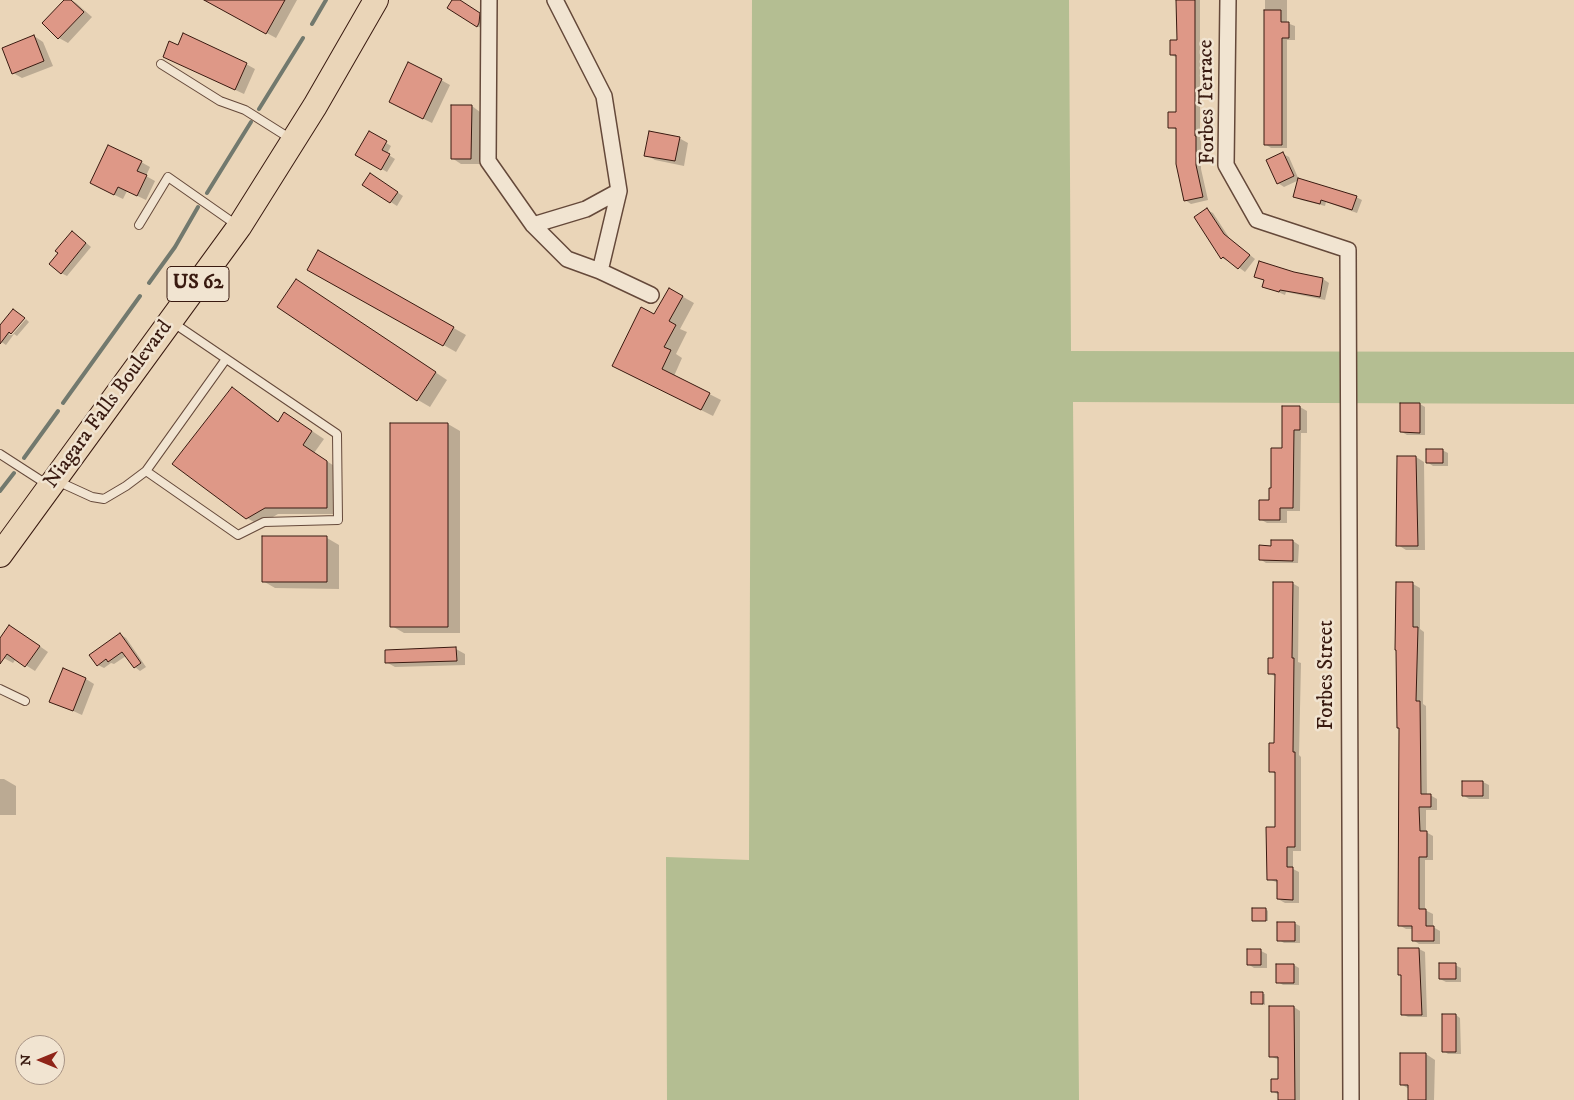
<!DOCTYPE html>
<style>
body{margin:0}
#map{position:relative;width:1574px;height:1100px;overflow:hidden;background:#ead5b8;font-family:"IM FELL DW Pica",serif}
canvas{display:block}
.north{position:absolute;left:15px;top:1035px;width:50px;height:50px;box-sizing:border-box;background:#f1e4d1;border:1px solid #a79384;border-radius:50%;rotate:270deg;font-size:14px;font-weight:700;line-height:20px;text-align:center;color:#391a10}
.north::after{content:'';display:block;margin:auto;width:18px;height:22px;background:#8f2418;clip-path:polygon(50% 0,100% 100%,50% 72%,0 100%)}
</style>
<div id="map">
<canvas width="1574" height="1100"></canvas>
<div class="north">N</div>
</div>
<script>
const ctx = document.querySelector('canvas').getContext('2d');
ctx.lineJoin = 'round';
function fill(path, color) { ctx.fillStyle = color; ctx.fill(path, 'evenodd'); }
const toPath = rows => new Path2D(rows.map(r => 'M' + r).join(''));
function stroke(path, color, width, dash) { ctx.strokeStyle = color; ctx.lineWidth = width; ctx.lineCap = dash ? 'butt' : 'round'; ctx.setLineDash(dash || []); ctx.stroke(path); }
function drawText(font, color, halo, rows, align = 'center') {
  ctx.font = font + ' "IM FELL DW Pica",serif'; ctx.lineWidth = 5; ctx.setLineDash([]); ctx.textBaseline = 'middle'; ctx.strokeStyle = halo; ctx.fillStyle = color; for (const [text, x, y, turn = 0] of rows) {
    ctx.save(); ctx.translate(x, y); ctx.rotate((+turn || 0) * Math.PI / 180); ctx.textAlign = isNaN(turn) ? turn : align; if (halo) ctx.strokeText(text, 0, 0); ctx.fillText(text, 0, 0); ctx.restore();
  }
}
fill(toPath([
 [752,0,1069,0,1071,351,1574,352,1574,404,1073,402,1079,1100,667,1100,666,857,749,860]
]), '#b4be92');
fill(toPath([
 [65,0,71,0,76,3,92,17,68,43,59,38],
 [206,0,297,0,276,38],
 [454,0,458,0,485,18,483,29,477,26],
 [1178,0,1200,0,1200,140,1201,141,1201,169,1208,200,1191,204,1185,200,1178,130,1169,127,1178,113,1178,58,1171,55,1179,41],
 [1265,0,1287,0,1287,23,1295,26,1295,40,1287,40,1287,148,1271,148,1265,144],
 [34,36,43,42,53,66,22,78,13,73],
 [173,61,246,64,255,69,244,94],
 [441,80,450,85,432,123,399,107],
 [472,106,480,112,480,164,461,164,452,158],
 [370,133,391,146,387,154,395,159,387,172,357,155],
 [679,138,688,143,684,166,655,160,646,155],
 [1283,154,1289,157,1299,180,1356,197,1362,200,1357,213,1326,202,1325,206,1301,200,1295,196,1299,180,1284,187,1278,183],
 [141,162,150,167,146,176,155,181,146,200,127,191,123,199,100,188],
 [376,178,403,196,397,206,364,185],
 [1207,210,1213,213,1230,239,1255,259,1245,272,1229,260,1228,261,1222,258,1195,218],
 [78,236,91,247,67,276,61,273,60,253],
 [319,252,466,335,456,352,309,269],
 [1293,274,1323,279,1329,283,1325,300,1286,292,1285,295,1264,286,1266,281,1255,276],
 [297,280,447,380,430,407,418,400],
 [669,289,694,303,680,329,687,332,676,354,682,358,674,376,721,400,713,416,625,372],
 [24,317,9,335,12,335,26,319,29,322,17,336,14,334,6,345,0,341,0,328],
 [232,389,245,396,279,422,297,421,324,439,314,453,339,469,339,514,278,514,259,525,247,518],
 [1420,404,1425,407,1425,435,1407,435,1402,432],
 [1300,407,1307,411,1307,433,1301,433,1300,511,1287,511,1287,523,1267,523,1260,519,1270,502,1283,449],
 [448,424,460,431,460,633,404,633,392,626],
 [1442,450,1448,453,1448,466,1433,466,1427,462],
 [1398,457,1416,457,1424,462,1425,550,1406,550,1398,545],
 [327,538,339,545,339,589,275,588,263,581],
 [1293,541,1299,545,1298,563,1266,563,1260,559,1272,547],
 [1292,583,1299,587,1298,662,1301,663,1299,755,1301,757,1301,851,1293,851,1293,869,1299,872,1299,903,1285,903,1278,899,1278,883,1269,879,1276,828,1276,774,1270,771,1275,745,1276,677,1269,673,1274,659],
 [1413,584,1420,588,1420,629,1424,632,1423,704,1426,706,1427,795,1430,795,1437,799,1437,810,1426,810,1426,832,1433,836,1433,860,1425,860,1425,910,1433,914,1433,927,1440,931,1440,944,1419,944,1413,940,1413,929,1406,929,1399,925],
 [18,631,48,652,35,671,16,659,13,663,0,656,0,640],
 [120,634,126,638,146,667,140,671,135,667,126,656,114,664,111,663,104,668,98,665],
 [456,649,465,654,465,665,395,667,386,662],
 [86,679,94,684,82,715,51,701],
 [0,779,4,779,16,786,16,815,0,815],
 [1483,782,1489,785,1489,799,1469,799,1463,795],
 [1266,909,1268,911,1268,921,1254,920],
 [1294,923,1300,926,1300,943,1284,943,1279,940],
 [1419,949,1425,952,1427,1017,1408,1017,1402,1014,1402,976,1399,974],
 [1248,951,1261,951,1267,954,1267,968,1254,968,1248,964],
 [1294,965,1299,968,1299,985,1283,985,1278,982],
 [1455,965,1461,968,1461,982,1446,982,1440,979],
 [1252,993,1265,994,1265,1005,1252,1003],
 [1294,1007,1300,1011,1300,1100,1279,1100,1279,1095,1272,1091,1279,1081,1279,1060,1270,1056],
 [1456,1015,1460,1018,1461,1054,1448,1054,1444,1051],
 [1401,1054,1426,1054,1435,1060,1434,1100,1409,1100,1409,1089,1401,1084]
]), '#0003');
stroke(toPath([
 [312,24,326,0],
 [259,109,303,38],
 [207,193,251,122],
 [149,283,175,247,198,207],
 [63,403,140,296],
 [24,458,58,411],
 [0,491,14,473]
]), '#72796e', 4);
const building = toPath([
 [64,0,71,0,84,12,58,39,42,23,64,0],
 [204,0,285,0,266,34,204,0],
 [452,0,460,0,480,13,479,23,477,27,447,8,452,0],
 [1176,0,1195,0,1195,136,1196,136,1196,165,1203,197,1184,201,1176,164,1176,128,1168,128,1168,112,1176,112,1176,55,1170,55,1170,40,1177,40,1176,0],
 [1264,10,1281,10,1281,22,1289,22,1289,38,1282,38,1282,145,1264,145,1264,10],
 [183,33,247,63,235,90,163,57,169,41,178,45,183,33],
 [34,35,44,61,12,74,2,48,34,35],
 [408,62,442,79,423,119,389,102,408,62],
 [451,105,472,105,471,159,451,159,451,105],
 [369,131,387,141,382,150,390,154,381,170,355,155,369,131],
 [649,131,680,137,675,161,644,156,649,131],
 [108,145,142,161,137,171,147,175,137,196,118,187,114,195,90,183,108,145],
 [1283,152,1294,176,1277,184,1266,160,1283,152],
 [370,173,398,192,390,203,362,185,370,173],
 [1298,178,1357,196,1352,210,1321,200,1320,204,1293,197,1298,178],
 [1207,208,1224,234,1250,255,1238,269,1223,257,1221,259,1194,217,1207,208],
 [72,231,86,243,61,274,49,264,58,253,55,251,72,231],
 [318,250,454,327,443,346,307,270,318,250],
 [1259,261,1294,272,1323,278,1320,297,1280,290,1279,292,1262,287,1264,280,1254,277,1259,261],
 [296,279,436,372,417,401,277,307,296,279],
 [669,288,683,296,669,321,676,325,664,347,671,350,662,369,710,393,701,410,612,366,641,307,654,314,669,288],
 [13,309,25,318,11,334,9,332,0,344,0,325,13,309],
 [232,387,278,422,284,412,312,431,303,445,327,461,327,508,265,508,246,519,172,464,232,387],
 [1400,403,1420,403,1420,433,1400,432,1400,403],
 [1282,406,1300,406,1300,430,1294,430,1293,508,1280,508,1280,520,1259,520,1259,500,1269,500,1269,488,1271,488,1271,448,1282,448,1282,406],
 [390,423,448,423,448,627,390,627,390,423],
 [1426,449,1443,449,1443,463,1426,463,1426,449],
 [1397,456,1416,456,1418,546,1396,546,1397,456],
 [262,536,327,536,327,582,262,582,262,536],
 [1271,540,1293,540,1293,561,1259,560,1259,545,1271,546,1271,540],
 [1273,582,1293,582,1292,658,1294,658,1293,752,1295,752,1295,847,1287,847,1287,867,1293,867,1293,900,1277,899,1277,880,1267,880,1266,827,1275,827,1275,772,1269,772,1269,743,1274,743,1275,674,1268,674,1268,658,1273,658,1273,582],
 [1396,582,1413,582,1413,627,1418,627,1416,701,1420,701,1421,794,1431,794,1431,807,1419,807,1420,831,1427,831,1427,857,1419,857,1419,909,1426,909,1426,926,1434,926,1434,941,1412,941,1412,926,1398,926,1399,728,1397,728,1396,650,1395,650,1396,582],
 [9,625,40,646,25,667,7,654,0,664,0,638,9,625],
 [120,633,141,663,134,668,122,652,108,662,106,659,97,666,89,655,120,633],
 [456,647,457,661,385,663,385,650,456,647],
 [63,668,86,678,73,711,49,702,63,668],
 [1462,781,1483,781,1483,796,1462,796,1462,781],
 [1252,908,1266,908,1266,921,1252,921,1252,908],
 [1277,922,1295,922,1295,941,1277,941,1277,922],
 [1398,948,1419,948,1422,1015,1401,1015,1401,975,1398,975,1398,948],
 [1247,949,1261,949,1261,965,1247,965,1247,949],
 [1439,963,1456,963,1456,979,1439,979,1439,963],
 [1276,964,1294,964,1294,983,1276,983,1276,964],
 [1251,992,1263,992,1263,1004,1251,1004,1251,992],
 [1269,1006,1294,1006,1295,1100,1278,1100,1278,1092,1271,1092,1271,1079,1278,1079,1278,1057,1269,1057,1269,1006],
 [1442,1014,1456,1014,1456,1052,1442,1052,1442,1014],
 [1400,1053,1426,1053,1426,1100,1408,1100,1408,1085,1400,1085,1400,1053]
]);
fill(building, '#de9887');
stroke(building, '#391a10', 1);
const lane = toPath([
 [161,64,220,101,245,110,291,139],
 [139,225,168,177,238,226],
 [0,454,48,485],
 [146,471,226,359],
 [57,481,92,497,104,499,126,486,146,471,238,535,264,522,338,520,337,434,172,322],
 [0,689,25,701]
]);
const street = toPath([
 [489,0,488,161,533,225,567,259,600,271],
 [555,0,604,96,619,191,600,271,651,295],
 [1228,0,1226,165,1257,220,1348,250,1351,1100],
 [533,225,586,209,619,191]
]);
const primary = toPath([
 [0,555,239,227,315,106,376,0]
]);
stroke(lane, '#65493a', 10);
stroke(street, '#65493a', 18);
stroke(primary, '#391a10', 26);
stroke(lane, '#f1e4d1', 8);
stroke(street, '#f1e4d1', 15);
stroke(primary, '#ead5b8', 24);
for (const [x, y, w] of [
 [198,284,62]
]) { const box = new Path2D(); box.roundRect(x - w / 2, y - 17.5, w, 35, 4); ctx.fillStyle = '#f1e4d1'; ctx.fill(box); stroke(box, '#391a10', 1); }
drawText('bold 20px', '#391a10', null, [
 ["US 62",198,284]
]);
drawText('21px', '#391a10', '#f1e4d1', [
 ["Forbes Terrace",1208,102,-91],
 ["Niagara Falls Boulevard",109,405,-54],
 ["Forbes Street",1328,675,-90]
]);
</script>
